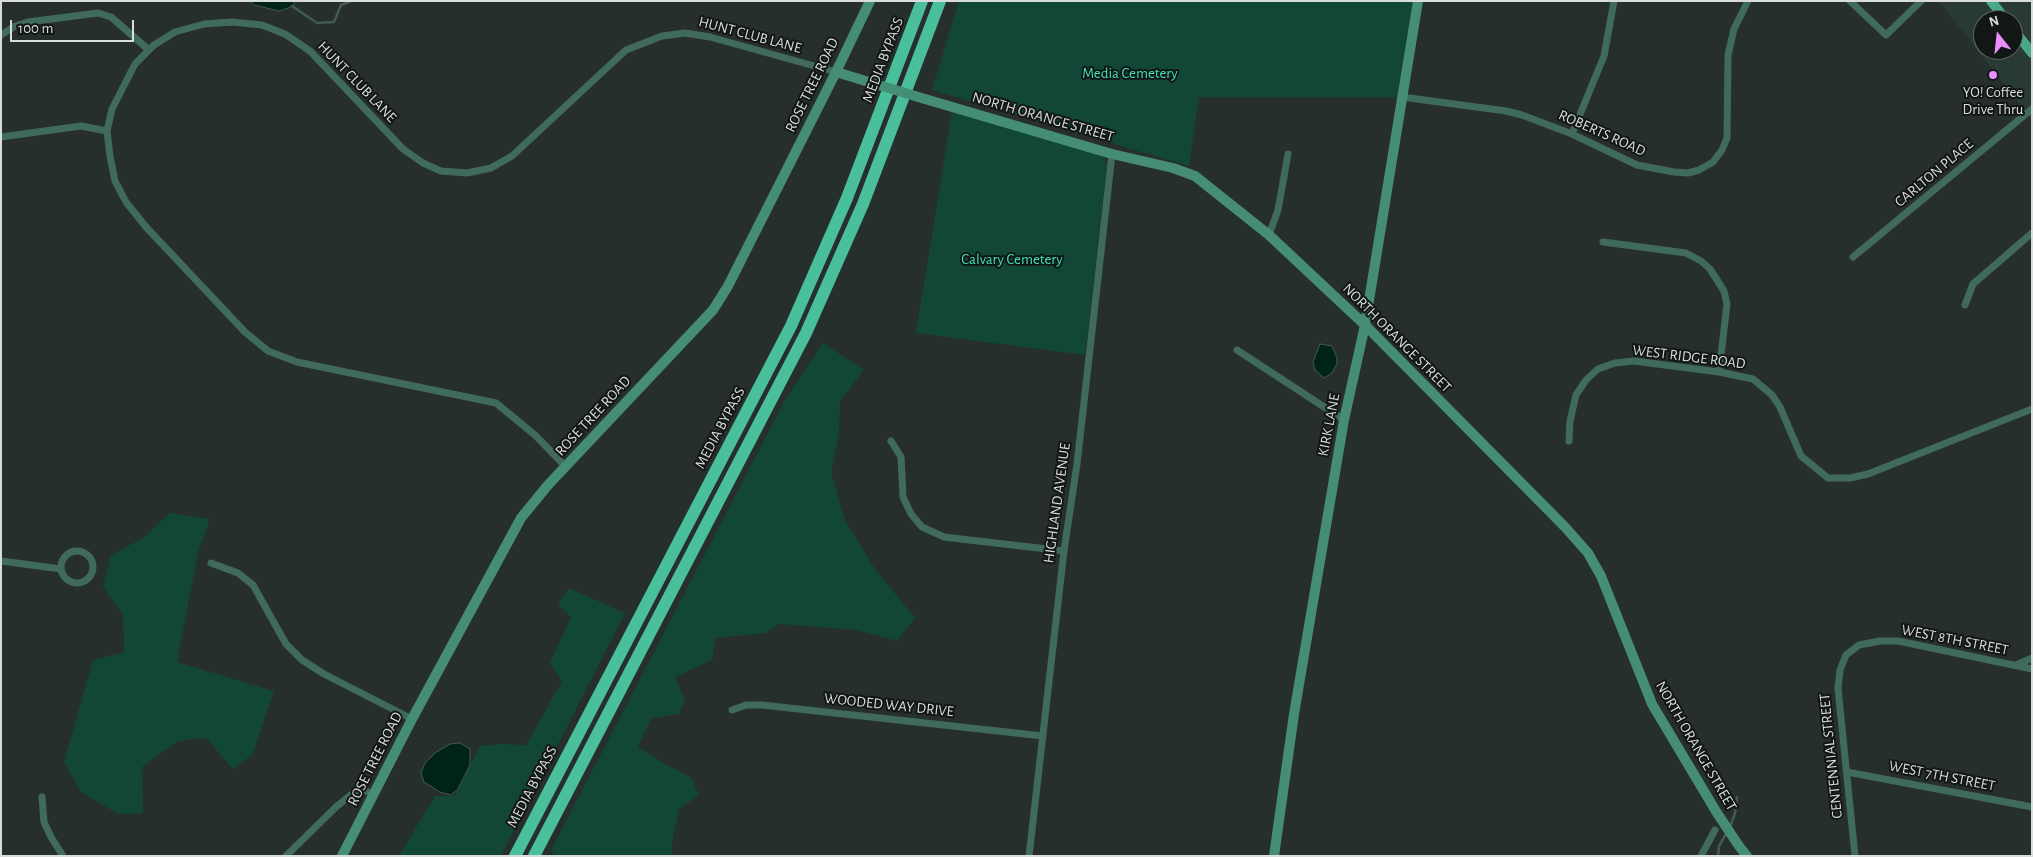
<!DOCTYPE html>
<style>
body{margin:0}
#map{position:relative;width:2033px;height:857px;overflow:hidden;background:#272f2c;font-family:"Alegreya Sans",sans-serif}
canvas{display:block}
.frame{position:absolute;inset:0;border:2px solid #d8dddb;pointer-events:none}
.north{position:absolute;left:1973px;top:10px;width:50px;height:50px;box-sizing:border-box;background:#121615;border:1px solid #616664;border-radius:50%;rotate:344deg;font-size:14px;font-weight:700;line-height:20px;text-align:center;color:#d8dddb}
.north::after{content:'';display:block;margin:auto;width:18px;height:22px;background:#ea8dfd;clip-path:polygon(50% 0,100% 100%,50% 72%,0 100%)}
.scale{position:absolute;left:10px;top:20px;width:124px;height:22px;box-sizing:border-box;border:2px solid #d8dddb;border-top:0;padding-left:6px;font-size:15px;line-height:18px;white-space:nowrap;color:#d8dddb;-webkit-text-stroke:4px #121615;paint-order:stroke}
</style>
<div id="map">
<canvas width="2033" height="857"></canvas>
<div class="frame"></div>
<div class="north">N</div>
<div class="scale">100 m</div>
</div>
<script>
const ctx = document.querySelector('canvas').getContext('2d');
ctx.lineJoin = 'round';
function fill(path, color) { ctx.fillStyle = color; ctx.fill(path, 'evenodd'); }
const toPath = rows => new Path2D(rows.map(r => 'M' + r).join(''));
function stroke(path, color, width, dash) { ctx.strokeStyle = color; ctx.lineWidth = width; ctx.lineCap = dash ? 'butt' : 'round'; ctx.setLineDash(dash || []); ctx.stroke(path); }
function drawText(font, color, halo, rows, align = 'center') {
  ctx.font = font + ' "Alegreya Sans",sans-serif'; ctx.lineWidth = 4; ctx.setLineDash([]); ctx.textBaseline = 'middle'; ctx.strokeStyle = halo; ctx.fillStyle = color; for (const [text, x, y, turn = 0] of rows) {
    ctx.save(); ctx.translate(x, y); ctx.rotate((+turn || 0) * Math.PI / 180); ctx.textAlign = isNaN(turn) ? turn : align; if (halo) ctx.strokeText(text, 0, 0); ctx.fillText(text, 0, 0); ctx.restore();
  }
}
fill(toPath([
 [1937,1,2032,1,2032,120,1945,9],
 [1983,20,2013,20,2013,50,1983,50]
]), '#293933');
fill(toPath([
 [959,1,1413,1,1397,97,1199,97,1189,166,932,90],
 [952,111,1099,154,1104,158,1107,165,1085,355,916,333],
 [823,343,864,370,840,401,839,433,831,473,845,520,875,569,915,618,897,641,856,630,779,624,766,633,715,638,712,660,675,677,685,700,679,714,651,718,638,747,665,764,691,777,699,795,679,809,671,848,673,856,555,856,551,850,785,400],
 [170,513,210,519,198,552,177,662,274,691,253,754,233,769,206,738,178,741,142,767,143,813,118,814,81,792,64,762,93,660,124,652,123,614,103,587,111,555,143,538],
 [569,588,625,613,501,856,399,856,435,796,455,796,480,746,501,744,526,745,562,681,550,663,571,617,558,604]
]), '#124637');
const water = toPath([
 [250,1,294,1,294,6,279,11,254,5,250,1],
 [1320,344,1332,346,1337,358,1337,364,1332,373,1324,378,1315,370,1313,362,1320,344],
 [460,743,470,749,470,765,458,789,451,795,440,792,424,782,421,773,425,763,435,753,450,744,460,743]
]);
fill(water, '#002319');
stroke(water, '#415b53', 1);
stroke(toPath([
 [292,6,317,23,334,22,341,5,351,1],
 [1730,827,1735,813,1737,797],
 [1718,856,1719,846,1726,834]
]), '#415b53', 2.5);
stroke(toPath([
 [1850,1,1886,35,1921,1],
 [1,35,15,26,28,22,98,13,111,17,149,50],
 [1402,97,1506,111,1522,115,1572,134,1637,165,1674,172,1688,173,1699,170,1713,162,1722,150,1727,138,1728,55,1734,29,1748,1],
 [1572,134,1604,56,1614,1],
 [1,137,81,126,107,131],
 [1269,235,1278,210,1288,154],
 [1603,242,1686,253,1701,261,1710,269,1724,291,1727,304,1719,372],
 [1853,257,2032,109],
 [1965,305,1973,284,2032,233],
 [1237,350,1344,420],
 [891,441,901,457,903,497,911,514,922,527,944,537,1064,551],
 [1569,441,1570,421,1576,395,1586,380,1598,369,1615,363,1634,361,1719,372,1753,379,1772,395,1780,407,1801,456,1828,478,1850,478,1868,474,2032,409],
 [566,467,536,436,496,403,297,362,268,351,245,332,146,227,126,202,115,181,110,156,107,131,112,109,135,64,154,45,175,32,204,24,232,22,262,25,285,34,310,51,403,149,423,163,441,171,467,173,491,168,512,156,626,50,662,36,685,33,710,37,836,72],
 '61 567a16 16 0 1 1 32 0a16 16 0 1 1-32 0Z',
 [1,561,61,569],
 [211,563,238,573,253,585,286,644,302,660,324,674,412,719],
 [2016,665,2032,658],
 [732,710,746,705,762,705,1043,736],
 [1847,772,2032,807],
 [42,797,44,822,51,837,63,856],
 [286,856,337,806,352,794,363,790,374,794],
 [1029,856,1064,551,1077,464,1112,154],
 [1701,856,1715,830],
 [1855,856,1838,688,1840,670,1846,655,1859,645,1880,641,1898,641,2032,669]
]), '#406b5c', 7);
stroke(toPath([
 [836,72,869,82],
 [925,99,1112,154,1173,168,1195,176,1269,235,1365,325,1565,527,1588,553,1601,576,1652,704,1717,813,1739,846,1747,856],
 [342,856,412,719,521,518,548,485,713,310,728,286,836,72,870,1],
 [1274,856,1294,714,1344,420,1365,325,1418,1]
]), '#468d76', 10);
stroke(toPath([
 [1991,1,2006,20],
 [2013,29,2032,53]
]), '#49a78a', 10);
stroke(toPath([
 [515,856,791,326,847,198,922,1],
 [534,856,806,333,863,204,940,1]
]), '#49bf9c', 12);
stroke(toPath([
 [869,82,925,99]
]), '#468d76', 10);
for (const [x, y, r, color] of [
 [1993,75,5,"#ea8dfd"]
]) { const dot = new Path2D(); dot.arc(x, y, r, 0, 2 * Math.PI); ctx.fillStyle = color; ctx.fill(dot); stroke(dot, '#121615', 2); }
drawText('15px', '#d8dddb', '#121615', [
 ["HUNT CLUB LANE",750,35,15],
 ["MEDIA BYPASS",883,60,-69],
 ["HUNT CLUB LANE",357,82,46],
 ["ROSE TREE ROAD",812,85,-64],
 ["NORTH ORANGE STREET",1043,117,16],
 ["ROBERTS ROAD",1602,133,24],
 ["CARLTON PLACE",1934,173,-40],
 ["NORTH ORANGE STREET",1397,338,45],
 ["WEST RIDGE ROAD",1689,357,7],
 ["ROSE TREE ROAD",593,416,-47],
 ["KIRK LANE",1329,425,-79],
 ["MEDIA BYPASS",720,428,-62],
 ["HIGHLAND AVENUE",1057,503,-82],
 ["WEST 8TH STREET",1955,640,11],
 ["WOODED WAY DRIVE",889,705,6],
 ["NORTH ORANGE STREET",1696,746,60],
 ["CENTENNIAL STREET",1831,756,-96],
 ["ROSE TREE ROAD",375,759,-63],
 ["WEST 7TH STREET",1942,776,11],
 ["MEDIA BYPASS",532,787,-62]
]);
drawText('15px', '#3de3b6', '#121615', [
 ["Media Cemetery",1130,73],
 ["Calvary Cemetery",1012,259]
]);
drawText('15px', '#d8dddb', '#121615', [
 ["YO! Coffee",1993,92],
 ["Drive Thru",1993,109]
]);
</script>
